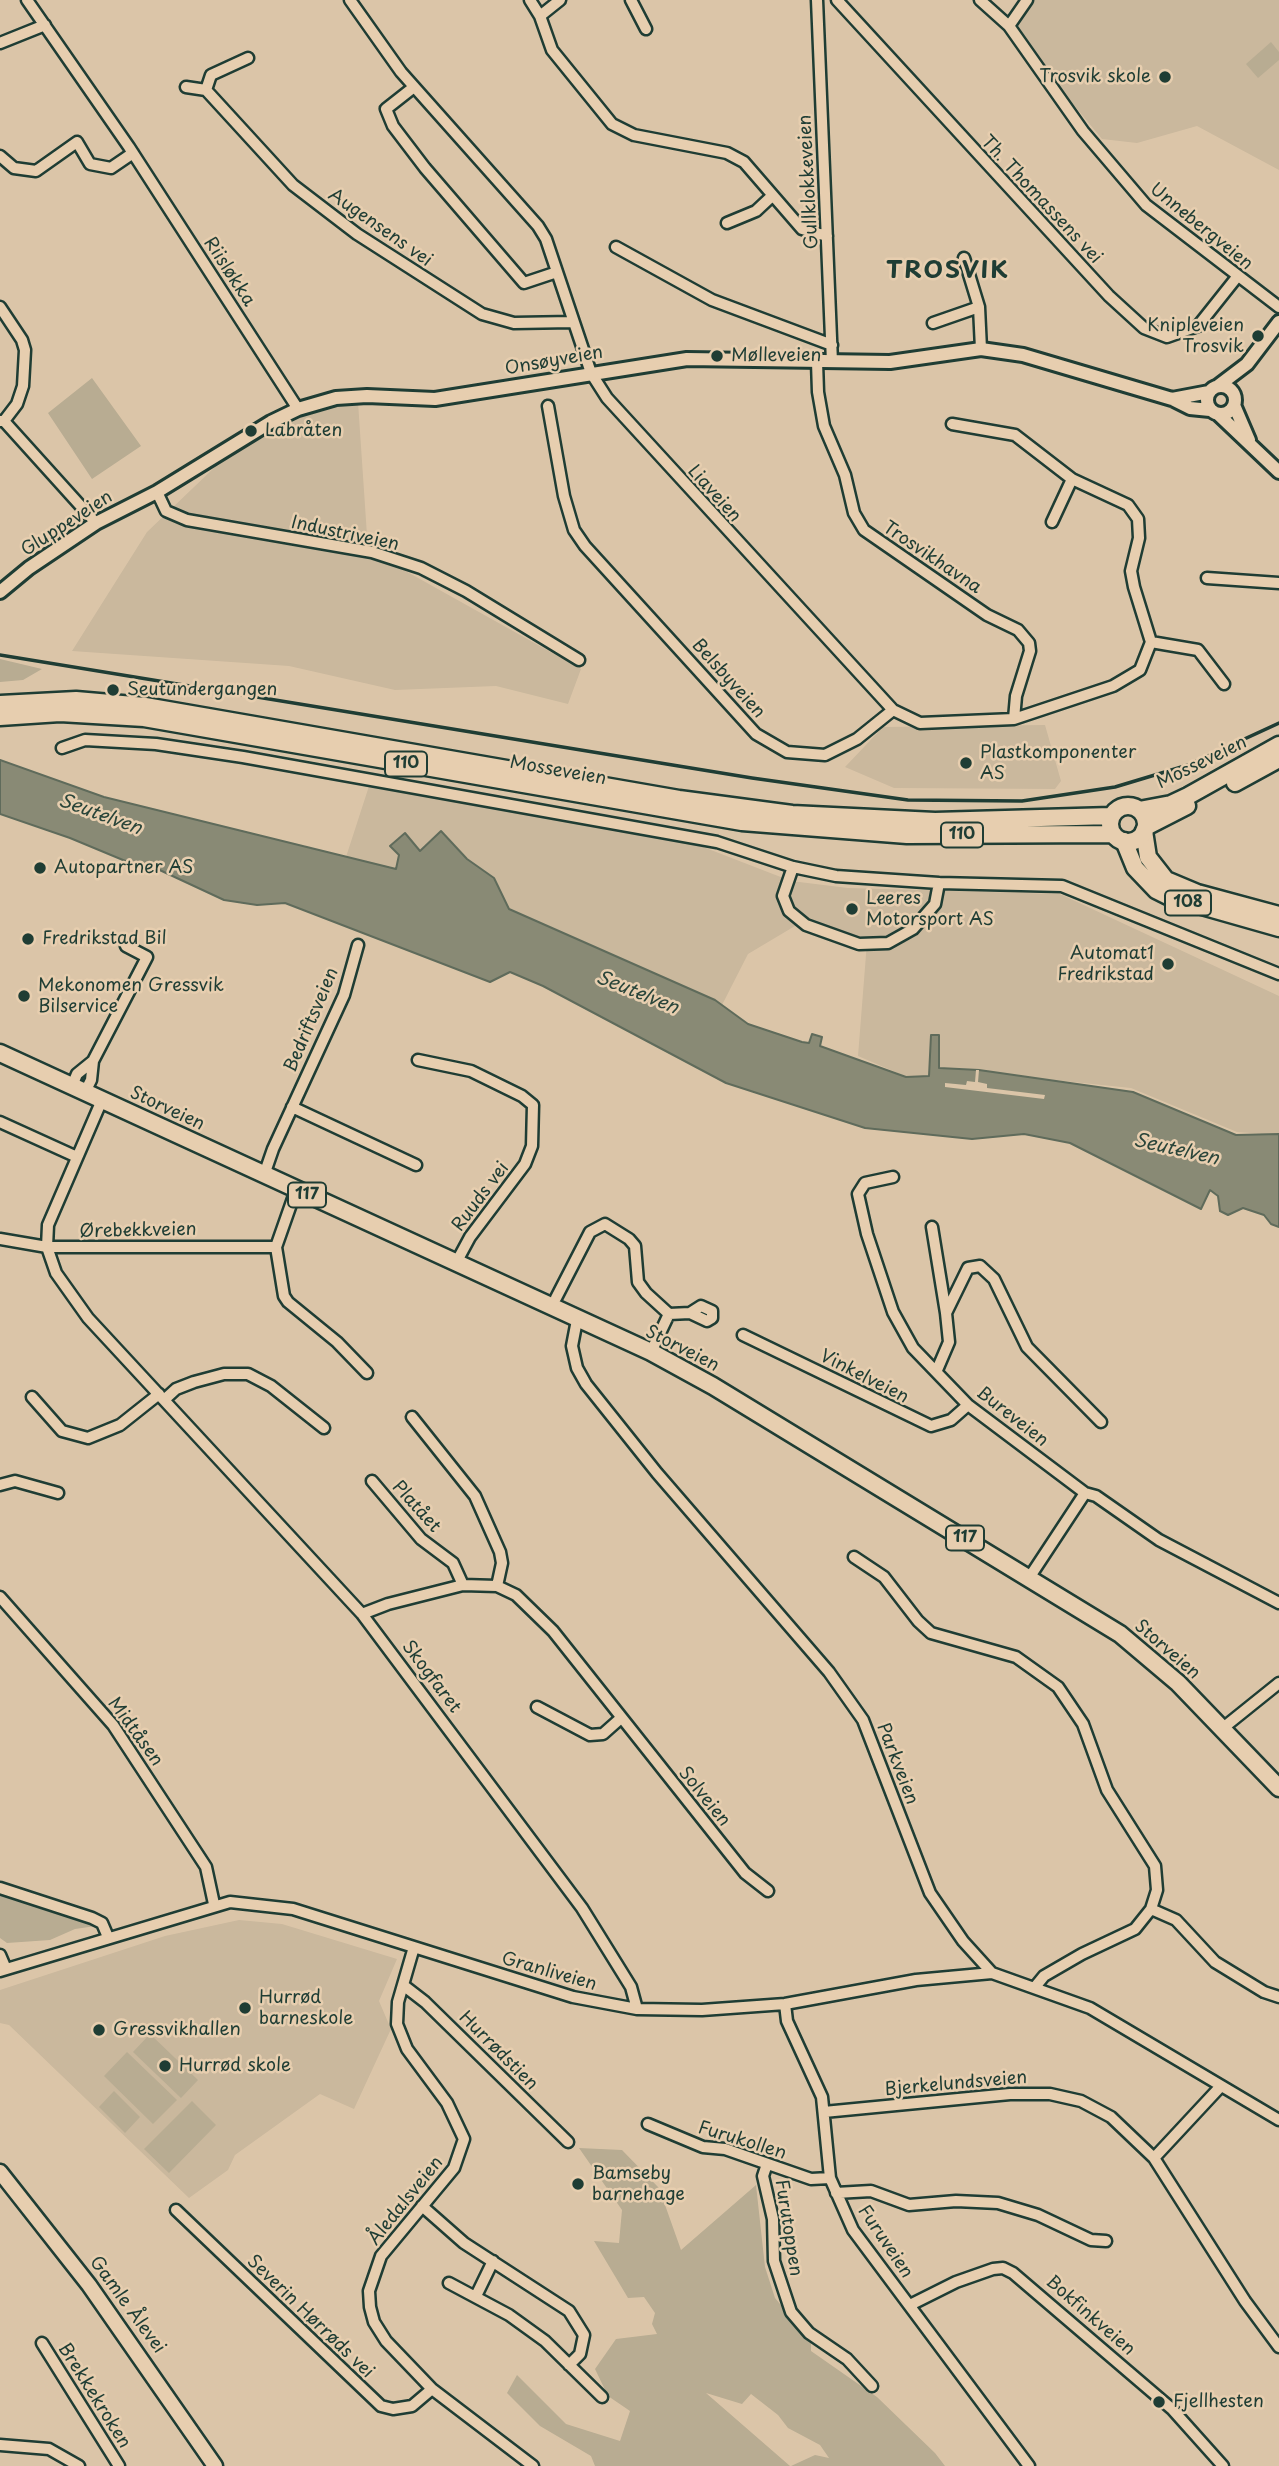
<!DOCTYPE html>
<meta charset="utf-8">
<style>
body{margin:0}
canvas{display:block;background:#dbc5a8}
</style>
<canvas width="1279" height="2466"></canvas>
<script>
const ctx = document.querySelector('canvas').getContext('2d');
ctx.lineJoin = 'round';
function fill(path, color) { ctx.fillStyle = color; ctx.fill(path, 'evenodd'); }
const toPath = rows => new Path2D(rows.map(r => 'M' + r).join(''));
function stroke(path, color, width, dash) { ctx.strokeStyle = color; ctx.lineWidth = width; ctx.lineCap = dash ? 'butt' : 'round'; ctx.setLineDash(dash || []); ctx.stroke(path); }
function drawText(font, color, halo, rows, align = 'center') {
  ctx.font = font + ' "Playpen Sans",sans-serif'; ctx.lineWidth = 5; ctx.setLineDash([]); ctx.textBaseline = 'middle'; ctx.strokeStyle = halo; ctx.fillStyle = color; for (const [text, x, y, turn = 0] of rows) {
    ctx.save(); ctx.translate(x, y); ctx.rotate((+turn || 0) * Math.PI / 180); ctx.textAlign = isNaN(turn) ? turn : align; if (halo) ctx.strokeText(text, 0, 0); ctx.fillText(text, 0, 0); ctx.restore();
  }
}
fill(toPath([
 [1033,0,1279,0,1279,170,1197,126,1137,143,1102,139,1010,28],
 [358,402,368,550,581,669,568,704,496,686,395,690,289,666,72,651,147,532,217,465,293,419],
 [1045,725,1061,781,1055,789,894,788,845,767,883,727],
 [370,783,667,833,791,881,848,888,1060,894,1279,996,1279,1135,1237,1132,1131,1088,938,1068,939,1036,931,1036,929,1076,907,1077,858,1056,867,942,795,926,748,954,722,1005,509,909,494,878,467,859,441,831,420,851,405,833,391,846,400,855,396,869,346,857],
 [239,1920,282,1924,397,1959,379,2001,391,2029,354,2109,320,2094,235,2155,228,2170,189,2198,9,2025,0,2023,0,1990,165,1936]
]), '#cab89d');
fill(toPath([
 [1271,42,1279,52,1279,60,1258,78,1246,64],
 [92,378,141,446,92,479,48,413],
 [0,659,42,669,23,680,0,682],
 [0,1891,93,1922,96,1926,75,1929,50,1940,7,1943,0,1938],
 [150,2034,198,2080,181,2098,133,2052],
 [127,2052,177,2100,153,2124,104,2076],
 [114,2091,140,2117,125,2133,99,2107],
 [192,2101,216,2125,169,2173,144,2149],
 [579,2148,622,2150,659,2188,681,2250,756,2185,765,2267,775,2298,811,2341,811,2351,877,2397,935,2453,945,2466,791,2466,815,2455,829,2458,820,2445,788,2428,778,2415,751,2394,742,2404,706,2393,790,2466,595,2466,591,2456,540,2426,507,2393,517,2375,566,2424,620,2441,630,2411,608,2396,595,2369,616,2339,657,2334,652,2324,655,2313,644,2297,628,2298,594,2241,619,2243,622,2210]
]), '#b8ac92');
const water = toPath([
 [0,760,104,797,396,869,399,855,390,846,405,833,420,851,441,831,467,859,494,878,509,909,715,1000,748,1024,802,1042,809,1043,812,1034,822,1037,820,1046,906,1077,929,1076,931,1035,939,1035,939,1068,979,1070,1133,1092,1236,1135,1279,1134,1279,1227,1271,1224,1264,1215,1243,1208,1228,1215,1220,1211,1218,1196,1210,1190,1201,1209,1070,1143,1024,1134,972,1139,865,1128,726,1083,543,986,510,972,490,982,285,903,257,905,224,900,151,866,147,870,70,838,0,814,0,760]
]);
fill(water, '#898a75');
stroke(water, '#5f6b5b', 2);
fill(toPath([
 [976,1070,979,1070,978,1082,987,1084,987,1088,1045,1095,1044,1099,945,1087,945,1083,966,1085,967,1081,975,1082]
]), '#dbc5a8');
const minor = toPath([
 [27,0,129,147,298,409],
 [350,0,401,72,538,226,546,239,591,373,607,398,893,710,920,723,1014,719,1113,686,1140,670,1151,642,1134,587,1131,571,1139,538,1138,519,1128,505,1072,479,1015,435,952,424],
 [530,0,540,16,552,50,612,124,634,135,727,153,744,162,802,229,827,236],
 [631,0,646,29],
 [817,0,832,362],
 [837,0,1109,296,1144,328,1167,337,1198,326,1237,277],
 [980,0,1009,26,1083,131,1146,205,1279,307],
 [540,16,560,0],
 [1009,26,1027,0],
 [0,43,45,25],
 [248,58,211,75,206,90,293,185,357,234,482,314,514,323,572,322],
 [186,87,206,90],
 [414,87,386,109,393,126,425,168,524,283,557,272],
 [0,156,14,168,36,171,77,142,90,164,111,168,133,153],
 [727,223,756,211,772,196],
 [616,247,712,300,832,345],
 [964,258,979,307,981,349],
 [0,307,22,340,25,350,23,386,17,404,4,421],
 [933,323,979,307],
 [817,362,818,392,824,426,845,475,854,513,864,530,987,615,1018,630,1029,643,1030,651,1016,696,1014,719],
 [548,406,564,496,574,530,585,546,756,734,787,752,825,755,857,739,893,710],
 [0,421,4,421,96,523],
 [157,492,166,511,187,520,372,552,421,568,466,591,579,660],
 [1052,522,1072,479],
 [1207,578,1279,583],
 [1151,642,1198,650,1224,684],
 [62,748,85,740,156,744,243,757,717,842,793,867,836,876,939,883,1062,886,1279,974],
 [793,867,783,896,789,911,806,925,859,944,888,943,913,929,935,904,939,883],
 [418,1060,471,1071,522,1096,533,1105,532,1146,525,1164,470,1237,456,1263],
 [72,1086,77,1074,93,1061],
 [85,1092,91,1080,93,1061,147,957,126,946],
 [102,1100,48,1225,47,1247,56,1273,88,1318,362,1614,582,1908,631,1987,637,2009],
 [292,1107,416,1165],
 [0,1122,77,1157],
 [264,1175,273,1149,344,995,358,945],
 [893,1177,865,1183,858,1194,867,1234,893,1312,913,1348,968,1405,1085,1493,1096,1496,1159,1540,1279,1603],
 [296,1190,276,1247,284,1296,288,1302,337,1342,367,1373],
 [932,1227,946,1313],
 [0,1239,47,1247,276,1247],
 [556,1298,590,1232,605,1224,629,1239,635,1246,638,1282,646,1293,669,1314],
 [577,1320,572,1346,577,1368,586,1384,657,1473,829,1672,863,1720,930,1893,963,1941,992,1973,1090,2008,1279,2120],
 [743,1335,931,1426,951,1420,968,1405],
 [651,1352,669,1314,690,1313,707,1321,712,1318,712,1311,701,1306,690,1313],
 [937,1370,949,1342,946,1313,968,1268,980,1266,994,1279,1027,1347,1101,1422],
 [32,1397,62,1431,88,1438,120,1425,159,1394],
 [164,1400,176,1389,194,1382,224,1374,248,1374,271,1386,324,1428],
 [412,1417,475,1496,500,1552,502,1563,497,1586],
 [372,1481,421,1539,453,1563,463,1585],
 [0,1485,15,1481,58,1493],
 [854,1557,884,1577,918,1621,931,1633,1016,1657,1058,1687,1083,1724,1107,1790,1155,1866,1157,1890,1151,1909],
 [1029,1578,1085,1493],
 [0,1597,113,1725,206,1867,214,1904],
 [362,1614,388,1604,463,1585,497,1586,516,1595,553,1631,745,1873,768,1891],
 [537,1707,590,1735,603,1734,621,1718],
 [1223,1728,1279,1683],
 [0,1888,92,1918,102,1923,108,1937],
 [414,1947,398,2002,397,2024,407,2049,447,2103,464,2139,454,2168,381,2256,369,2291,370,2307,374,2322,386,2341,432,2389,533,2466],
 [0,1955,6,1969],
 [0,1971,230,1902,293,1909,573,1997,637,2009,702,2010,785,2004,916,1980,992,1973],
 [403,1985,425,2002,568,2142],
 [1035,1987,1044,1976,1082,1954,1135,1929,1151,1909,1176,1920,1215,1962,1264,1992,1279,1997],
 [785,2004,787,2021,822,2097,830,2178,853,2230,1029,2466],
 [824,2112,1010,2094,1050,2094,1081,2101,1111,2117,1154,2158,1221,2086],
 [648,2124,703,2147,725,2149,811,2179,830,2178],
 [1154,2158,1245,2301,1279,2347],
 [767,2164,763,2176,773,2219,774,2261,791,2312,809,2333,847,2359,872,2386],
 [836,2193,871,2191,909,2205,956,2201,998,2203,1038,2215,1091,2240,1106,2241],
 [422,2206,464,2243,569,2311,584,2335,580,2354,569,2365],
 [176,2210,381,2406,393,2409,412,2406,432,2389],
 [449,2283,509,2315,545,2341,602,2397],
 [476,2296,493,2261],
 [910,2305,956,2282,993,2269,1003,2268,1013,2273,1172,2409,1223,2466],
 [42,2343,119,2466],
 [0,2445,49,2449,79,2466]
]);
const tertiary = toPath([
 '1207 400a14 14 0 1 1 28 0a14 14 0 1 1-28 0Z',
 [1218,386,1247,364,1279,322],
 [1172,399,1209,392],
 [1234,405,1249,440],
 [1218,414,1279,472],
 [0,592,29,568,96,523,157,492,271,422,298,409,336,398,367,396,435,399,687,359,890,362,981,349,1023,355,1172,399,1190,408,1210,410]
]);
const secondary = toPath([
 [0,2172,89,2285,215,2466]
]);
const primary = toPath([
 [1144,831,1148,857,1166,880,1197,893,1279,915],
 [1124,841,1135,868,1156,890,1170,897,1279,928],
 [0,1053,651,1352,713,1386,1120,1634,1178,1683,1279,1788]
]);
const trunk = toPath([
 [0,704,76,700,145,706,679,799,792,814,935,821,1111,816],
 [0,717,60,713,144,718,742,822,907,835,1112,834],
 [1235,783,1279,759],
 '1110 824a18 18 0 1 1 36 0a18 18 0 1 1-36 0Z',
 [1139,810,1171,804,1188,796,1279,745],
 [1146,827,1187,806]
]);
stroke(minor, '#1f3d34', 15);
stroke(tertiary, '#1f3d34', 18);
stroke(secondary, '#1f3d34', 19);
stroke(primary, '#1f3d34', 21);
stroke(trunk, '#1f3d34', 21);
stroke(minor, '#e7ceaf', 10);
stroke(tertiary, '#e7ceaf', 12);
stroke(secondary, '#e7ceaf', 14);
stroke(primary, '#e7ceaf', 16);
stroke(trunk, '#e7ceaf', 16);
stroke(toPath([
 [0,655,752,778,908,800,1022,801,1115,787,1188,765,1279,723]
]), '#1f3d34', 3.5);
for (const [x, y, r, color] of [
 [1165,77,7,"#1f3d34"],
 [1258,336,7,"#1f3d34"],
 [717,356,7,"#1f3d34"],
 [251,431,7,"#1f3d34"],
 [113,690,7,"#1f3d34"],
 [966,763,7,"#1f3d34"],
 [40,868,7,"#1f3d34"],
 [852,909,7,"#1f3d34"],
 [28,939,7,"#1f3d34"],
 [1168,964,7,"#1f3d34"],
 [24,996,7,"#1f3d34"],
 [245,2008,7,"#1f3d34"],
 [99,2030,7,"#1f3d34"],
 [165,2066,7,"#1f3d34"],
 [578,2184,7,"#1f3d34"],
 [1159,2402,7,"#1f3d34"]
]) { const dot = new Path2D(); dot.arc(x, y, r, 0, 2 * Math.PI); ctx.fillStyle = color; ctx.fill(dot); stroke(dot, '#e7ceaf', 2.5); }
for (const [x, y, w] of [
 [406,764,42],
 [962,835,42],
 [1188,903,46],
 [307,1195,38],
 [965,1538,38]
]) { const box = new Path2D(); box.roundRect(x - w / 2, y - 12.5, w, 25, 5); ctx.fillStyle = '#e7ceaf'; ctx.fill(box); stroke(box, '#1f3d34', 2); }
drawText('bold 16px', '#1f3d34', null, [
 ["110",406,764],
 ["110",962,835],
 ["108",1188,903],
 ["117",307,1195],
 ["117",965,1538]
]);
drawText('18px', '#1f3d34', '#e7ceaf', [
 ["Trosvik skole",1151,77,"right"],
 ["Knipleveien",1244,326,"right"],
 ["Trosvik",1244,347,"right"],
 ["Mølleveien",731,356],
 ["Labråten",265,431],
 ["Seutundergangen",127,690],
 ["Plastkomponenter",980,753],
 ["AS",980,774],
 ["Autopartner AS",54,868],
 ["Leeres",866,899],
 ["Motorsport AS",866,920],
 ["Fredrikstad Bil",42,939],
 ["Automat1",1154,954,"right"],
 ["Fredrikstad",1154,975,"right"],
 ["Mekonomen Gressvik",38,986],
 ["Bilservice",38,1007],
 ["Hurrød",259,1998],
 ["barneskole",259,2019],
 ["Gressvikhallen",113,2030],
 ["Hurrød skole",179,2066],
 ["Bamseby",592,2174],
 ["barnehage",592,2195],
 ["Fjellhesten",1173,2402]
], 'left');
drawText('18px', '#1f3d34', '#e7ceaf', [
 ["Gullklokkeveien",809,182,-93],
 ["Th. Thomassens vei",1041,200,47],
 ["Unnebergveien",1201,227,39],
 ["Augensens vei",380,228,35],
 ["Riisløkka",229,272,57],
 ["Onsøyveien",554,361,-10],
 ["Liaveien",714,494,48],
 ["Gluppeveien",67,524,-33],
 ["Industriveien",345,534,12],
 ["Trosvikhavna",932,558,34],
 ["Belsbyveien",728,679,48],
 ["Mosseveien",1202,763,-26],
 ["Mosseveien",558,771,10],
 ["Bedriftsveien",312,1020,-67],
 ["Storveien",167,1109,25],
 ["Ruuds vei",481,1197,-53],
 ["Ørebekkveien",138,1231,-1],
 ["Storveien",682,1349,27],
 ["Vinkelveien",864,1377,27],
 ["Bureveien",1012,1417,38],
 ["Platået",416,1507,48],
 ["Storveien",1167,1650,41],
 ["Skogfaret",431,1677,53],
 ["Midtåsen",135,1732,54],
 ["Parkveien",897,1764,69],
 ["Solveien",704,1797,51],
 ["Granliveien",549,1972,16],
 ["Hurrødstien",498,2051,45],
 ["Bjerkelundsveien",956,2084,-5],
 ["Furukollen",742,2141,17],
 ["Åledalsveien",406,2201,-51],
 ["Furutoppen",788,2228,81],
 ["Furuveien",885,2242,56],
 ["Gamle Ålevei",127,2305,54],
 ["Bokfinkveien",1090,2316,41],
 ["Severin Hørrøds vei",310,2317,44],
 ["Brekkekroken",94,2396,58]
]);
drawText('italic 19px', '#2a453a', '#e7ceaf', [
 ["Seutelven",100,815,20],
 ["Seutelven",637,993,22],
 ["Seutelven",1176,1150,13]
]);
ctx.letterSpacing = '2px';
drawText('bold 24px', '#1f3d34', '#e7ceaf', [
 ["TROSVIK",948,271]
]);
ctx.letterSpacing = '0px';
</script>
